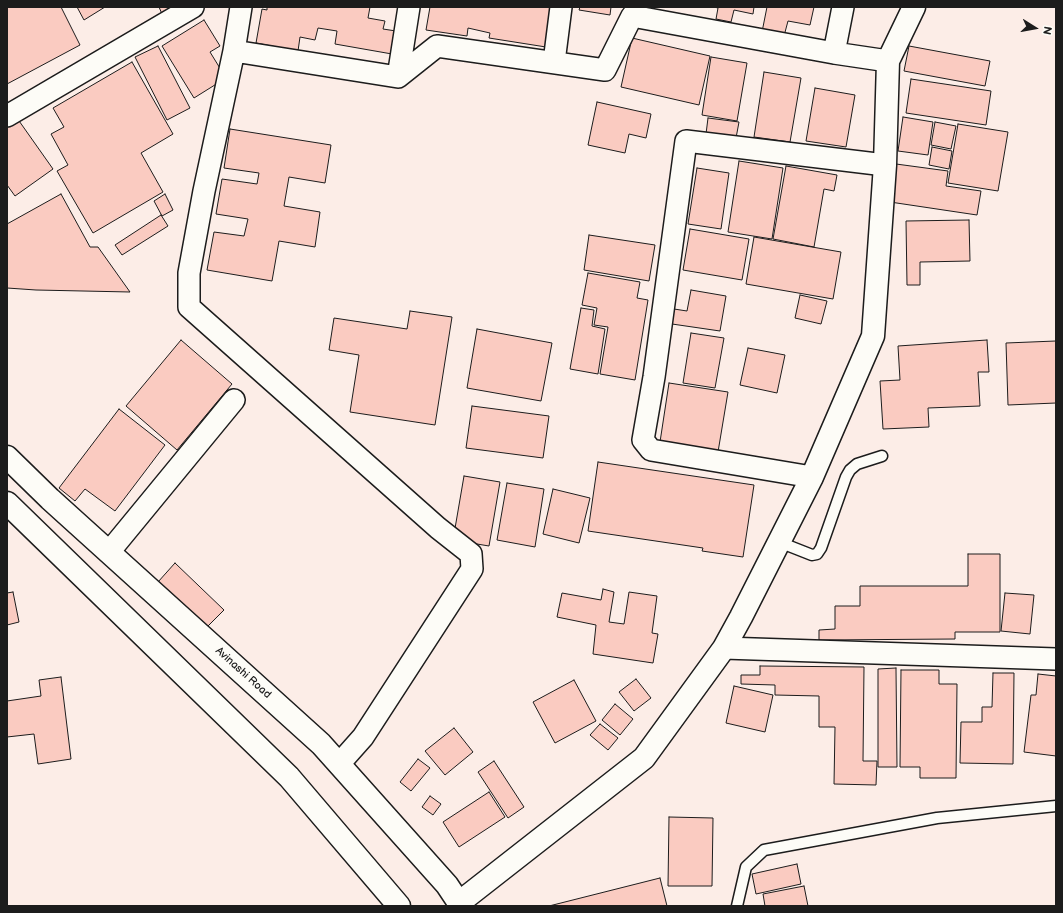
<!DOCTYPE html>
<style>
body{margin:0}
#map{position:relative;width:1063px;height:913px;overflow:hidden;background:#fcede7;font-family:"Balsamiq Sans",sans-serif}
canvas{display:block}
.frame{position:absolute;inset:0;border:8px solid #1c1c1c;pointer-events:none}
.north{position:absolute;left:1015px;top:8px;width:40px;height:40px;-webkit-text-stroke:3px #fdfcf7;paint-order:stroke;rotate:101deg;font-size:11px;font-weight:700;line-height:16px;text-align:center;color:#1c1c1c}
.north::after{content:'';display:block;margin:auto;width:14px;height:18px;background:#1c1c1c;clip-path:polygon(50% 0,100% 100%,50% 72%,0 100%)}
</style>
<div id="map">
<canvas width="1063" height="913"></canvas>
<div class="frame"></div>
<div class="north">N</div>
</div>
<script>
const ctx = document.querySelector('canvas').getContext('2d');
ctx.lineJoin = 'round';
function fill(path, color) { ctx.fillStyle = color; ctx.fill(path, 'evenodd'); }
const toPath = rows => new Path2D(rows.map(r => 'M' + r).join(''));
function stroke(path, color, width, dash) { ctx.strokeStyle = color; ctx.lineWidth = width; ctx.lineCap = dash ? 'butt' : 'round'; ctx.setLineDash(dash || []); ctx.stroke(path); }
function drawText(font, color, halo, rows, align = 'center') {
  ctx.font = font + ' "Balsamiq Sans",sans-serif'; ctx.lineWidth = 3.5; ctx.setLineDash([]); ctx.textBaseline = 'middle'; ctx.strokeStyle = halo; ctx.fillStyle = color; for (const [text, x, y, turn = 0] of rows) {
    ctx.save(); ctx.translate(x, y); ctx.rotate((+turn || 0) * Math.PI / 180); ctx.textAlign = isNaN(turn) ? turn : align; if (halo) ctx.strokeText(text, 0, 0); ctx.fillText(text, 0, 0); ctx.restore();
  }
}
const building = toPath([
 [7,7,61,7,80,45,7,84,7,7],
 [77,7,105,7,84,20,77,7],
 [159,7,182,7,162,14,159,7],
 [267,7,370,7,368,18,385,21,383,29,396,31,392,54,335,44,337,31,318,28,315,40,300,37,298,51,256,43,262,9,267,10,267,7],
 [430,7,552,7,546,47,489,38,490,33,468,28,467,36,426,30,430,7],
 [580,7,611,7,610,15,579,10,580,7],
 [714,7,754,7,753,14,734,10,731,22,716,19,718,8,714,7],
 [767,7,814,7,810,25,788,21,784,36,762,32,767,7],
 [204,20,220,46,210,52,226,78,194,98,162,46,204,20],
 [632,38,710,56,699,105,621,87,632,38],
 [158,46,190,108,167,120,135,57,158,46],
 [909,46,990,61,985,86,904,71,909,46],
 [711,57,747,63,737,121,702,115,711,57],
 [132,62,173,134,141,153,163,192,93,233,57,171,68,165,51,134,64,127,53,108,132,62],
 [764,72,801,78,790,142,754,137,764,72],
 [911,79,991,91,986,125,906,113,911,79],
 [815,88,855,95,846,147,806,141,815,88],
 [597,102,651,114,646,138,629,134,625,153,588,145,597,102],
 [903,117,933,122,928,155,898,151,903,117],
 [17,118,53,169,15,196,7,185,7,125,17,118],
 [708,118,739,122,736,138,706,134,708,118],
 [935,122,956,126,951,149,931,145,935,122],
 [958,124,1008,132,998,191,948,183,958,124],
 [230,129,331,145,325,183,289,177,284,206,320,212,315,247,279,241,272,281,207,270,214,232,244,236,248,219,216,214,222,179,257,184,259,173,224,168,230,129],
 [932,147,952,151,949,169,929,165,932,147],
 [739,161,783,168,772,239,728,232,739,161],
 [896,164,948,171,946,186,981,191,977,215,890,202,896,164],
 [786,166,837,175,834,191,824,189,814,247,773,239,786,166],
 [697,168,729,173,721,229,688,224,697,168],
 [61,194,90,247,98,247,130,292,36,290,7,288,7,224,61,194],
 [165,194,173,210,162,216,154,201,165,194],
 [161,215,168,226,122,255,115,245,161,215],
 [969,220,970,261,920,262,920,285,907,285,906,221,969,220],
 [690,229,749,239,742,280,683,270,690,229],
 [589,235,655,245,649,281,584,270,589,235],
 [754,237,841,252,833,299,746,284,754,237],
 [588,273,640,282,637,298,648,300,635,380,600,374,608,327,594,325,597,308,582,305,588,273],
 [691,290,726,296,720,331,672,324,674,309,687,311,691,290],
 [800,295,827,301,821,324,795,318,800,295],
 [581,308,594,310,592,326,605,329,598,374,570,369,581,308],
 [410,311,452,317,435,425,350,412,359,355,329,350,334,318,407,329,410,311],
 [477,329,552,343,541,401,467,388,477,329],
 [691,333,724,338,715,388,683,383,691,333],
 [181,340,232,384,177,450,126,406,181,340],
 [987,340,989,372,978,372,980,406,928,408,929,427,883,429,880,381,900,380,898,346,987,340],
 [1056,341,1056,403,1008,405,1006,343,1056,341],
 [748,348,785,355,777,393,740,385,748,348],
 [669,383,728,392,718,452,660,442,669,383],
 [472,406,549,416,543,458,466,448,472,406],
 [119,409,165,445,115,511,85,489,75,501,59,488,119,409],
 [598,462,754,485,743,557,702,551,703,548,588,531,598,462],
 [464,476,500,482,489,546,453,540,464,476],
 [507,483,544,489,535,547,497,540,507,483],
 [553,489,590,498,579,543,543,534,553,489],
 [968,554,1000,554,1000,632,955,632,955,639,819,640,819,630,835,629,835,606,860,606,860,586,968,586,968,554],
 [175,563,224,610,206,628,158,582,175,563],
 [603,589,614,592,609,622,624,624,629,592,657,596,652,633,658,634,653,663,593,654,596,625,557,617,562,593,601,600,603,589],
 [13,592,19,622,7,625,7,593,13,592],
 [1005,593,1034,595,1030,634,1001,631,1005,593],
 [760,666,864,667,863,761,877,761,876,785,834,784,835,727,819,727,819,696,775,695,775,685,741,684,741,675,760,675,760,666],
 [896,668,897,767,878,767,878,669,896,668],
 [901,670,939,670,939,684,957,684,956,778,920,778,920,767,900,767,901,670],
 [993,673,1014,673,1013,764,960,763,961,722,982,722,982,707,992,707,993,673],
 [1038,674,1056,676,1056,756,1024,752,1031,695,1036,695,1038,674],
 [61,677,71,759,38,764,34,734,7,737,7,701,41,696,39,680,61,677],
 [636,679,651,698,634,711,619,692,636,679],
 [574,680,596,721,555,743,533,702,574,680],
 [734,686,773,695,765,732,726,723,734,686],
 [615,704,633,719,620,735,602,720,615,704],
 [600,724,618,738,608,750,590,735,600,724],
 [454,728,473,752,445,775,425,751,454,728],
 [418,759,430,768,411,791,400,782,418,759],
 [494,761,524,807,508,818,478,772,494,761],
 [489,792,505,817,459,847,443,822,489,792],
 [430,796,441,804,433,815,422,807,430,796],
 [669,817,713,818,712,886,668,886,669,817],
 [797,864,801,884,756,894,752,874,797,864],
 [660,878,667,906,549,906,660,878],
 [804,886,808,906,765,906,763,894,804,886]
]);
fill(building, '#facbc1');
stroke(building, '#1c1c1c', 1);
const service = toPath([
 [779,542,812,555,817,554,821,548,846,477,850,470,857,464,882,456],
 [737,906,746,867,764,850,937,818,1056,806]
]);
const minor = toPath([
 [241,7,234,51,398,77,437,46,605,70,632,16,834,53,888,61],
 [234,51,204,191,189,273,189,307,438,528,471,554,472,569,363,737,339,764],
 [834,53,843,7],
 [554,62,561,7],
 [398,77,409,7],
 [7,116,193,7],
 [812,477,651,450,643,440,654,377,686,141,885,165],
 [109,552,234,400],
 [724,648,1056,659]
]);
const tertiary = toPath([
 [460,902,644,758,724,648,741,617,812,477,873,336,885,165,888,61,914,7]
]);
const primary = toPath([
 [7,457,50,499,321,744,447,885,461,906],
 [7,503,289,777,399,906]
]);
stroke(service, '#1c1c1c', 13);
stroke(minor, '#1c1c1c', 24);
stroke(tertiary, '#1c1c1c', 25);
stroke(primary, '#1c1c1c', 25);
stroke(service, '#fdfcf7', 10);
stroke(minor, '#fdfcf7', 21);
stroke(tertiary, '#fdfcf7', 22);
stroke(primary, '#fdfcf7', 22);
drawText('11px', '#1c1c1c', '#fdfcf7', [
 ["Avinashi Road",243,673,42]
]);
</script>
